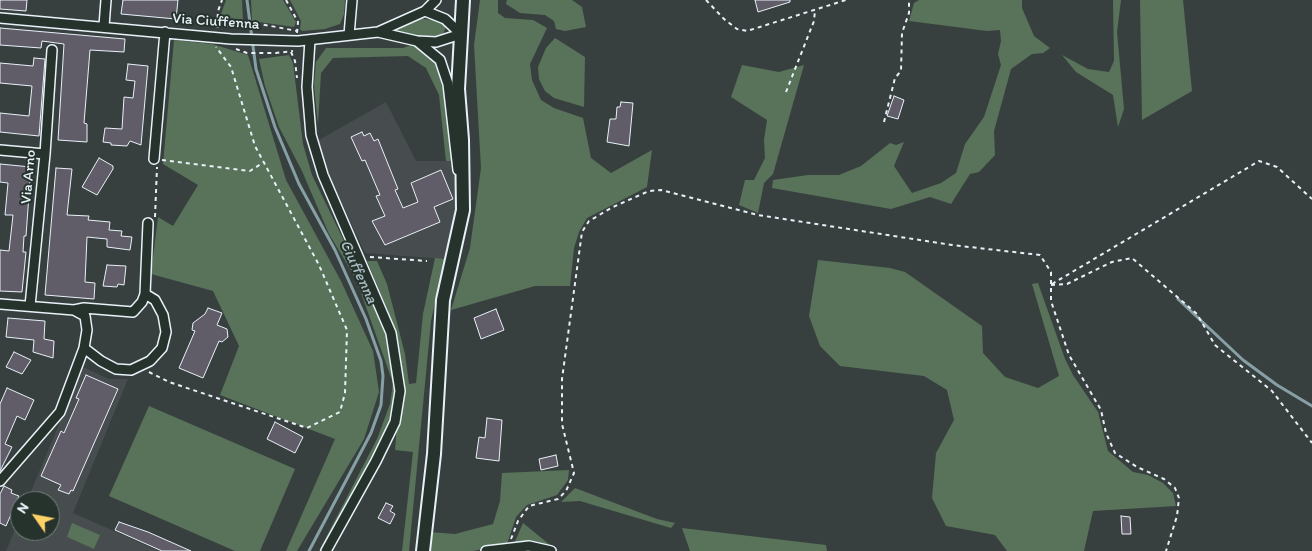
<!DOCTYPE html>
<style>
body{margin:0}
#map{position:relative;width:1312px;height:551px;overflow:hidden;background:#38403f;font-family:Itim,sans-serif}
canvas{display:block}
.north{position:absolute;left:10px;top:491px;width:50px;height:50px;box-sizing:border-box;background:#26332d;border:1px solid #747f7e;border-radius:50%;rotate:303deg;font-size:14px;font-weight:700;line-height:20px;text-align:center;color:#e8f1f8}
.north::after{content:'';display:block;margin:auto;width:18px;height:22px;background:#ffd166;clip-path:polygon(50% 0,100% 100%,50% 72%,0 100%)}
</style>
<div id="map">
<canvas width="1312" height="551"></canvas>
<div class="north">N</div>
</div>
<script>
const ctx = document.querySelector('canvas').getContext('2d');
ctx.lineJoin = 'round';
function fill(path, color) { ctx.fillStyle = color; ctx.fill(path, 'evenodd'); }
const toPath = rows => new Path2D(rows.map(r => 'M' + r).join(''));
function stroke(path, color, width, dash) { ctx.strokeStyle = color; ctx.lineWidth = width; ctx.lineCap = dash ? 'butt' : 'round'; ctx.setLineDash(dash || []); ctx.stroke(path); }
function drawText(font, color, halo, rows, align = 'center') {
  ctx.font = font + ' Itim,sans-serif'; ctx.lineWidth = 4; ctx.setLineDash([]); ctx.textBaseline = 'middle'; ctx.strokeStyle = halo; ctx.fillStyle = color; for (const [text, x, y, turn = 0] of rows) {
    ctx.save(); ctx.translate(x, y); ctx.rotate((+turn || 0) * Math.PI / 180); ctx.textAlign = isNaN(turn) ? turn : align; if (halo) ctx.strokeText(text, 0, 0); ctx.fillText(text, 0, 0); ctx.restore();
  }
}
fill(toPath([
 [386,102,416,161,452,161,458,196,445,259,365,253,326,169,317,141],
 [83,367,109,379,128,379,73,513,159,551,6,551,20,518,20,531,50,531,50,501,27,501]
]), '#474c4e');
fill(toPath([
 [226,0,242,0,243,21,232,22,223,20,221,14],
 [251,0,283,0,296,22,294,27,252,21],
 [290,0,345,0,344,14,340,24,325,29,302,31,300,29,301,21],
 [480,0,498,0,498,13,505,18,533,20,547,28,530,64,532,80,541,100,554,108,583,118,591,158,611,173,652,150,647,187,587,218,579,232,574,248,570,286,535,286,451,310,470,248,481,168,474,45],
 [507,0,572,0,582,7,586,27,565,31,556,29,554,21,545,15,520,13,506,4],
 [919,0,1022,0,1022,8,1034,36,1050,48,1043,53,1032,54,1011,69,994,131,995,155,979,172,970,174,951,204,930,197,891,209,772,188,773,180,808,175,839,175,861,166,890,143,896,145,904,142,894,166,912,193,941,183,956,173,965,144,984,117,1001,65,998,54,1001,41,1000,30,987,31,909,21,914,3],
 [1113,0,1121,0,1117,32,1124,109,1118,127,1113,95,1076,72,1062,55,1088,69,1109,72,1114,61],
 [1140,0,1183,0,1192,91,1142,120],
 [422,19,440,20,446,26,443,35,437,38,428,38,403,32,393,32,394,30],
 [555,38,585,57,584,107,554,98,545,91,539,79,538,67,546,48],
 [174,40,212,44,248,55,286,180,341,281,373,351,379,392,364,439,297,551,286,551,335,439,220,395,239,346,213,291,151,274,158,217,173,226,198,185,163,164],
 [414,44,423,49,436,64,444,92,452,161,446,161,439,95,426,68,408,56,333,58,321,73,318,125,314,85,316,62,326,48,403,48],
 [289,55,293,63,303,144,312,175,378,311,392,356,397,390,392,421,363,480,324,551,319,551,377,439,390,404,393,383,356,279,329,234,302,171,279,127,265,86,259,59],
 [742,65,779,72,804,65,773,174,764,183,758,213,739,205,745,180,754,180,765,158,764,140,767,120,731,97],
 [435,258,445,259,431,321,409,551,402,551,413,452,395,450,397,424,404,394,400,363,388,311,367,261,377,261,387,284,405,354,409,384,416,383,423,314],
 [818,260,890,268,905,272,982,326,983,353,1005,377,1038,388,1059,376,1032,284,1038,283,1065,359,1073,375,1098,412,1108,451,1133,472,1148,475,1163,483,1173,493,1176,506,1093,511,1084,551,1007,551,995,535,946,526,932,498,936,453,954,420,947,390,924,376,840,366,820,346,809,316],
 [149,406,295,469,260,551,235,551,109,496],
 [569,470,568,480,557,495,527,505,516,517,507,544,473,551,427,551,429,532,455,534,493,524,500,501,502,473],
 [575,488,657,519,675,523,671,528,580,501,561,502],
 [72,523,100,535,94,549,67,537],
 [523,523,555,549,532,544,514,544],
 [682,528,826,545,827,551,690,551]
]), '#58735a');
stroke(toPath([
 [247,0,256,69,275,127,299,184,335,250,366,319,381,361,383,376,381,405,371,433,309,551],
 [1178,299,1243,360,1277,385,1312,406]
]), '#87a0a5', 3);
const building = toPath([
 [0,0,27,0,26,11,0,9,0,0],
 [123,0,178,0,176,19,121,14,123,0],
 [755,0,790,0,790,2,758,12,755,0],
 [0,28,125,39,124,52,90,50,84,123,87,124,87,142,58,140,64,44,42,41,41,48,0,45,0,28],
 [34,58,45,59,39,136,0,132,0,113,29,116,32,86,0,83,0,63,33,66,34,58],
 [128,64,148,66,141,145,130,141,127,146,111,145,111,143,103,142,105,128,122,129,124,97,133,98,135,81,126,80,128,64],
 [894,96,904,100,898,119,887,116,894,96],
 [621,102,633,103,629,146,607,142,610,119,616,119,617,107,620,107,621,102],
 [362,132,364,136,370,133,374,141,378,139,398,189,395,190,403,208,418,202,411,183,441,170,453,199,434,207,440,222,385,245,372,221,385,216,376,196,380,195,365,160,362,161,351,137,362,132],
 [99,158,113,166,113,169,97,195,82,187,99,158],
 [0,164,31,167,26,236,24,236,23,252,26,252,22,292,0,291,0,250,9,251,13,215,5,215,8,183,0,182,0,164],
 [56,168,72,169,67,215,89,216,88,220,110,222,109,230,122,231,121,236,132,237,130,250,107,247,107,239,87,237,85,282,95,283,94,299,45,295,56,168],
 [107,265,126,266,124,285,118,284,117,287,103,286,107,265],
 [208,308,222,313,217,325,227,329,228,337,222,342,219,341,203,378,179,368,195,331,192,330,193,323,205,314,208,308],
 [496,309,504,330,481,339,474,318,496,309],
 [8,318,45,321,44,339,54,341,53,358,33,352,34,340,6,337,8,318],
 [14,352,31,360,22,374,6,367,14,352],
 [86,375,118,389,73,491,71,490,69,494,58,490,61,485,41,476,61,431,64,433,79,399,76,398,86,375],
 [7,388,34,400,25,420,17,416,5,444,12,447,0,471,0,404,7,388],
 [487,418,502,420,499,461,476,458,479,437,485,438,487,418],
 [275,422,303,437,295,453,267,439,275,422],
 [556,455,558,466,541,470,539,459,556,455],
 [4,486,12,490,11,493,19,496,6,526,0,523,0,494,4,486],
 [386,503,393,506,390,511,395,514,390,524,378,518,386,503],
 [1121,516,1130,517,1131,534,1122,534,1121,516],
 [119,522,148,532,191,551,162,551,115,530,119,522]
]);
fill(building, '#615d68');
stroke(building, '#e8f1f8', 1);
const street = toPath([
 [0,18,231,39,298,41,378,32,425,11,436,0],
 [104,26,106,0],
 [378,32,417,41,440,60,448,84,458,170],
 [349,35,352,0],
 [310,40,307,87,311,135,323,175,391,333,400,391,395,422,376,461,326,551],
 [417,41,436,42,461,34,445,19,425,11],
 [0,150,45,154],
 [154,159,165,32],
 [145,294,155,300,163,315,166,332,162,348,150,361,131,370,116,369,101,361,84,348,87,330,85,316,74,310,84,308,133,312,142,302,145,294,148,223],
 [0,304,74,310],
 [30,306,45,154,52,50],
 [0,481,60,412,84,348],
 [486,551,529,546,551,551]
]);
const secondary = toPath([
 [423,551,434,454,443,300,463,210,462,140,458,89,463,0]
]);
stroke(street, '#e8f1f8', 12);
stroke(secondary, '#e8f1f8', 16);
stroke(toPath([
 [286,0,298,22,297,33],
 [706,0,724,19,737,29,747,31,846,0],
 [217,26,218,11,222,0],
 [216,27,255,23,297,31],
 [236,49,247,53,276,53,293,51],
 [291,52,295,61,297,78],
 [786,92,814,21,815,10],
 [884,122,895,78,901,71,902,33,909,13,909,1],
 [162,160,250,171,264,162],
 [155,217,157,167],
 [370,257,427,261],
 [1052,284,1259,161,1277,167,1312,199],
 [1051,285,1067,284,1112,262,1132,258,1197,314,1215,345,1272,391,1312,443],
 [149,372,169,382,307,428,340,412,345,393,347,330,319,265,255,146,231,67,216,47],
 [511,539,518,521,529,506,558,499,566,491,574,473,562,424,562,379,582,232,589,221,613,207,649,191,661,190,758,215,952,245,1040,255,1051,272,1051,301,1069,355,1101,410,1106,433,1115,453,1137,467,1164,479,1175,488,1179,498,1177,516,1166,551]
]), '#e8f1f8', 2, [4, 4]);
stroke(street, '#26332d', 9);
stroke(secondary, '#26332d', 12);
drawText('15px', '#e8f1f8', '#26332d', [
 ["Via Ciuffenna",216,22,4],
 ["Via Arno",29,177,-85]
]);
drawText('italic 16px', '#a8bbc0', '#26332d', [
 ["Ciuffenna",358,272,65]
]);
</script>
